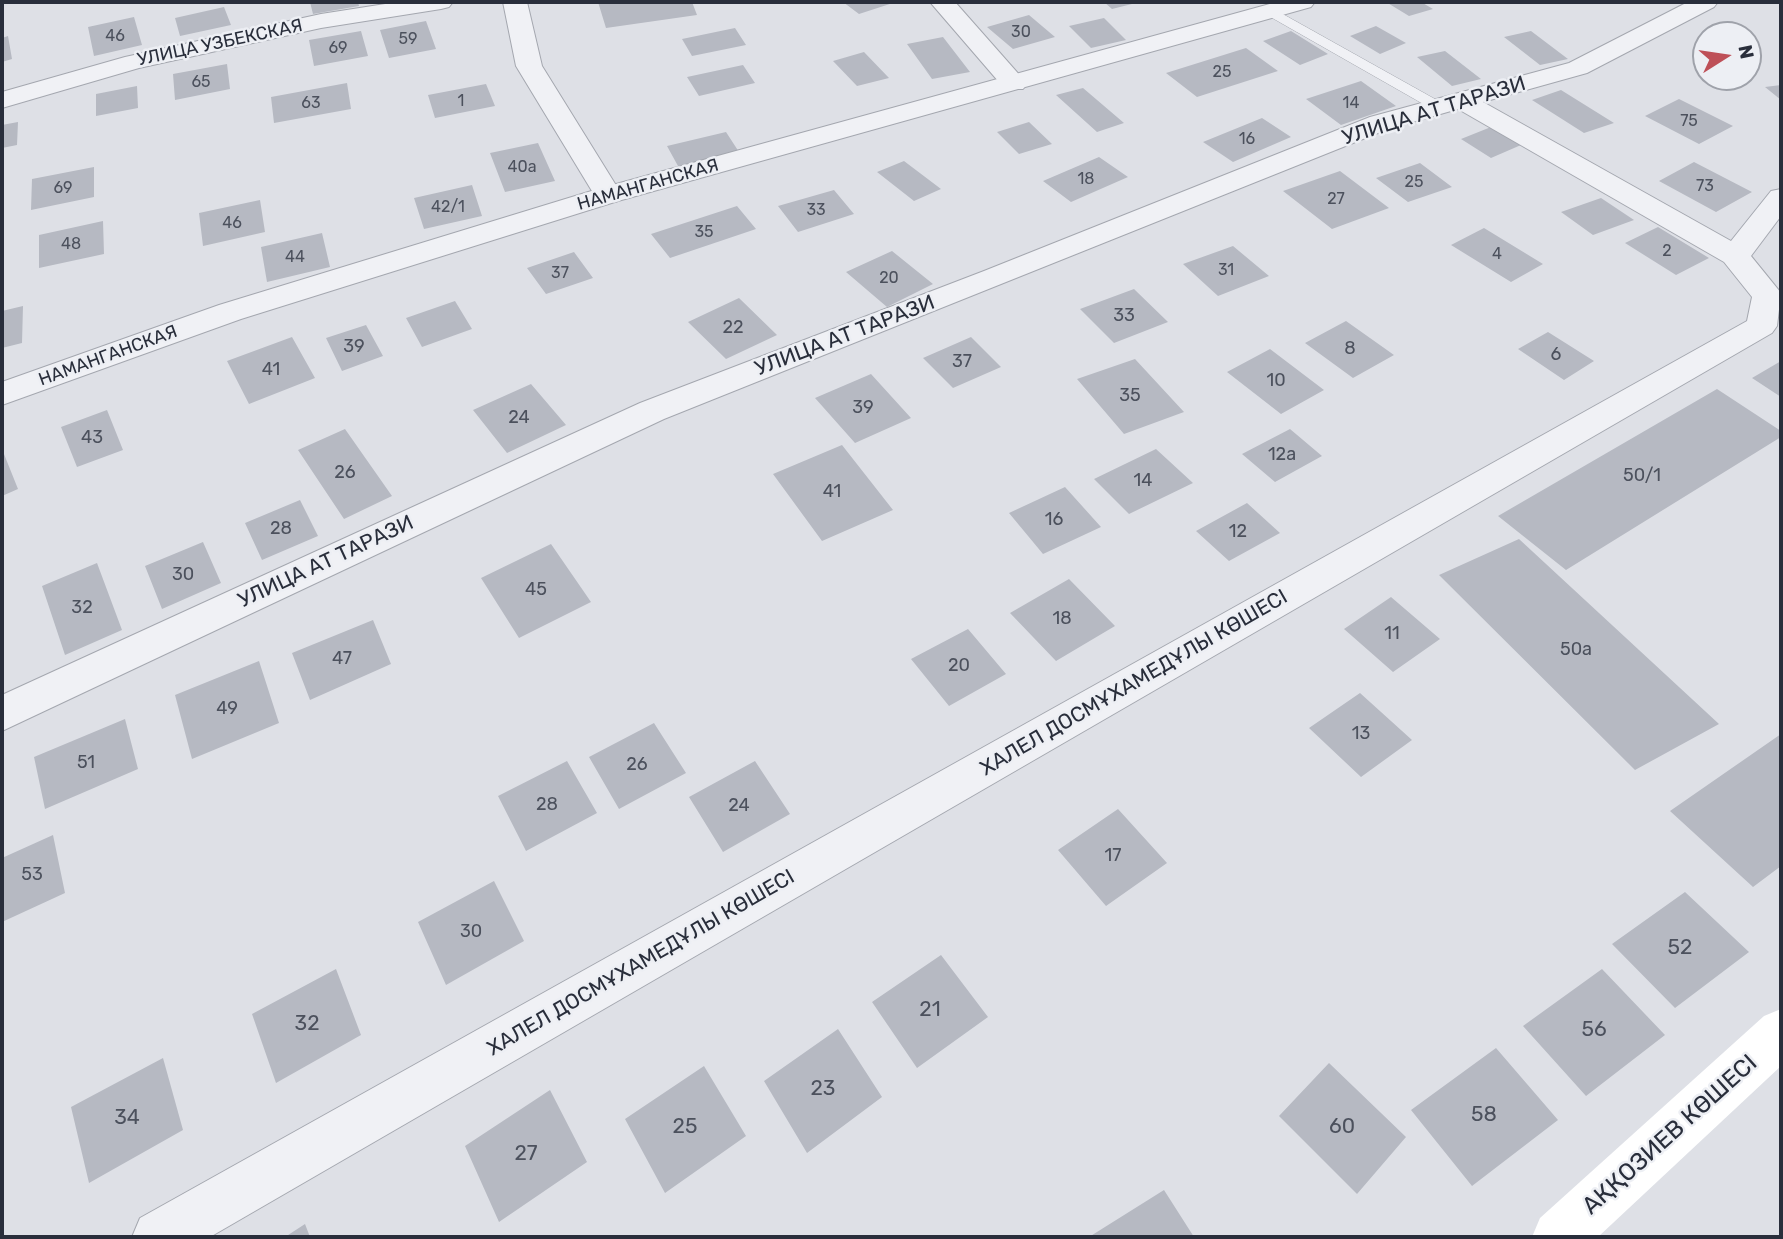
<!DOCTYPE html>
<meta charset="utf-8">
<style>
body{margin:0}
#map{position:relative;width:1783px;height:1239px;overflow:hidden;background:#dee0e6;font-family:Rubik,sans-serif}
canvas{display:block}
.frame{position:absolute;inset:0;border:4px solid #292e3b;pointer-events:none}
.north{position:absolute;left:1692px;top:21px;width:70px;height:70px;box-sizing:border-box;background:#edeff4;border:2px solid #9fa2aa;border-radius:50%;rotate:78deg;font-size:19px;font-weight:700;line-height:28px;text-align:center;color:#292e3b}
.north::after{content:'';display:block;margin:auto;width:24px;height:32px;background:#be5058;clip-path:polygon(50% 0,100% 100%,50% 72%,0 100%)}
</style>
<div id="map">
<canvas width="1783" height="1239"></canvas>
<div class="frame"></div>
<div class="north">N</div>
</div>
<script>
const ctx = document.querySelector('canvas').getContext('2d');
ctx.lineJoin = 'round';
function fill(path, color) { ctx.fillStyle = color; ctx.fill(path, 'evenodd'); }
const toPath = rows => new Path2D(rows.map(r => 'M' + r).join(''));
function stroke(path, color, width, dash) { ctx.strokeStyle = color; ctx.lineWidth = width; ctx.lineCap = dash ? 'butt' : 'round'; ctx.setLineDash(dash || []); ctx.stroke(path); }
function drawText(font, color, halo, rows, align = 'center') {
  ctx.font = font + ' Rubik,sans-serif'; ctx.lineWidth = 5; ctx.setLineDash([]); ctx.textBaseline = 'middle'; ctx.strokeStyle = halo; ctx.fillStyle = color; for (const [text, x, y, turn = 0] of rows) {
    ctx.save(); ctx.translate(x, y); ctx.rotate((+turn || 0) * Math.PI / 180); ctx.textAlign = isNaN(turn) ? turn : align; if (halo) ctx.strokeText(text, 0, 0); ctx.fillText(text, 0, 0); ctx.restore();
  }
}
fill(toPath([
 [310,2,358,2,359,6,313,14],
 [598,2,692,2,697,15,606,28],
 [843,2,896,2,859,14],
 [1104,2,1135,2,1136,3,1112,9],
 [1386,2,1421,2,1433,9,1409,16],
 [224,7,231,25,180,36,175,18],
 [1029,15,1055,37,1013,49,987,27],
 [134,17,142,45,94,56,88,27],
 [1104,18,1126,40,1091,48,1069,26],
 [426,21,436,49,389,58,380,30],
 [1376,26,1406,43,1380,54,1350,36],
 [735,28,746,45,692,56,682,39],
 [361,31,368,56,314,66,309,40],
 [1291,31,1328,54,1300,65,1263,41],
 [1531,31,1568,59,1540,65,1504,37],
 [8,36,12,59,2,62,2,38],
 [943,37,970,72,932,79,907,44],
 [1246,48,1278,71,1197,97,1166,73],
 [1445,51,1481,79,1452,86,1417,57],
 [864,52,889,78,857,86,833,61],
 [227,64,230,89,175,100,173,74],
 [743,65,755,83,699,96,687,77],
 [1361,81,1396,106,1341,125,1306,99],
 [347,83,351,109,274,123,271,97],
 [486,84,495,106,435,118,428,95],
 [1781,85,1781,100,1765,87],
 [137,86,138,108,96,116,96,94],
 [1083,88,1124,123,1097,132,1056,95],
 [1561,90,1614,123,1584,133,1532,100],
 [1679,99,1733,126,1699,144,1645,116],
 [1262,118,1291,137,1233,162,1203,142],
 [18,122,17,145,2,148,2,125],
 [1029,122,1052,144,1019,154,997,132],
 [1491,127,1521,145,1491,158,1461,139],
 [726,132,739,152,678,166,667,146],
 [538,143,555,181,505,192,490,153],
 [1099,157,1128,177,1071,202,1043,181],
 [904,161,941,189,914,201,877,172],
 [1694,162,1752,192,1716,212,1659,181],
 [1420,163,1452,187,1408,202,1376,178],
 [94,167,94,197,31,210,32,179],
 [1340,171,1389,208,1332,229,1283,191],
 [472,185,482,216,424,229,414,198],
 [834,190,854,214,798,232,778,206],
 [1601,198,1634,220,1593,235,1561,212],
 [260,200,265,232,203,246,199,213],
 [737,206,756,229,670,258,651,234],
 [103,221,104,254,39,268,39,235],
 [1658,227,1709,258,1676,275,1625,243],
 [1484,228,1543,264,1511,282,1451,245],
 [322,233,330,267,267,282,261,247],
 [1233,246,1269,276,1218,296,1183,264],
 [892,251,933,284,887,307,846,272],
 [574,252,593,278,546,294,527,268],
 [1134,289,1168,322,1114,343,1080,309],
 [739,298,777,335,726,359,688,322],
 [455,301,472,329,422,347,406,318],
 [23,306,22,343,2,348,2,311],
 [1346,321,1394,355,1353,378,1305,343],
 [366,325,383,356,342,371,326,338],
 [1548,332,1594,361,1564,380,1518,349],
 [292,337,315,378,249,404,227,361],
 [971,337,1001,367,953,388,923,358],
 [1270,349,1324,390,1281,414,1227,372],
 [1135,359,1184,412,1124,434,1077,379],
 [1781,361,1781,397,1752,378],
 [871,374,911,418,855,443,815,398],
 [531,384,566,425,507,453,473,410],
 [1717,389,1781,431,1781,437,1566,570,1498,516],
 [107,410,123,450,77,467,61,427],
 [345,429,392,496,344,519,298,450],
 [1290,429,1322,456,1275,482,1242,454],
 [842,445,893,510,822,541,773,474],
 [2,449,18,489,2,496],
 [1156,449,1193,483,1129,514,1094,479],
 [1065,487,1101,527,1043,554,1009,513],
 [300,500,318,536,262,560,245,523],
 [1247,503,1280,533,1229,561,1196,531],
 [1519,539,1719,724,1635,770,1439,575],
 [203,542,221,583,162,609,145,566],
 [551,544,591,602,519,638,481,578],
 [97,563,122,630,65,655,42,586],
 [1069,579,1115,626,1056,661,1010,613],
 [1391,597,1440,639,1393,672,1344,629],
 [373,620,391,664,310,700,292,653],
 [968,629,1006,674,949,706,911,659],
 [259,661,279,723,192,759,175,695],
 [1360,693,1412,740,1361,777,1309,728],
 [125,719,138,769,45,809,34,757],
 [654,723,686,773,619,809,589,757],
 [1781,734,1781,866,1753,887,1670,811],
 [567,761,597,813,526,851,498,796],
 [755,761,790,814,723,852,689,797],
 [1118,809,1167,863,1106,906,1058,850],
 [53,835,65,893,2,922,2,858],
 [494,881,524,941,446,985,418,922],
 [1685,892,1749,952,1675,1008,1612,944],
 [941,955,988,1017,917,1068,872,1002],
 [336,969,361,1035,276,1083,252,1014],
 [1602,969,1665,1035,1586,1096,1523,1026],
 [838,1029,882,1097,807,1153,764,1081],
 [1496,1048,1558,1120,1472,1186,1411,1110],
 [163,1058,183,1130,89,1183,71,1107],
 [1329,1063,1406,1137,1357,1194,1279,1116],
 [704,1066,746,1136,665,1193,625,1119],
 [550,1090,587,1162,499,1222,465,1146],
 [1164,1190,1194,1237,1089,1237],
 [305,1224,310,1237,285,1237]
]), '#b6b9c2');
const service = toPath([
 [1272,8,1442,103,1445,106,1442,109,1432,109,1267,15,1267,9,1272,8]
]);
const minor = toPath([
 [398,2,453,2,449,7,441,9,321,28,139,68,2,108,2,92,125,57,321,14,398,2],
 [503,2,527,2,542,66,622,195,618,201,608,203,598,201,516,66,503,2],
 [930,2,955,2,1023,79,1027,84,1023,89,1005,89,930,2],
 [1688,2,1718,2,1714,7,1587,73,1483,102,1731,241,1771,191,1781,189,1781,216,1751,256,1781,293,1777,326,1772,333,210,1237,132,1237,140,1218,1747,321,1752,297,1724,262,1458,109,1388,129,664,419,2,731,2,695,640,403,984,271,1370,117,1569,63,1688,2]
]);
const tertiary = toPath([
 [1277,2,1315,2,1311,7,618,201,241,319,2,405,2,382,219,305,598,189,1277,2]
]);
stroke(service, '#a4a7af', 1);
stroke(minor, '#a4a7af', 2);
stroke(tertiary, '#a4a7af', 2);
fill(service, '#f0f1f5');
fill(minor, '#f0f1f5');
fill(tertiary, '#f0f1f5');
fill(toPath([
 [1781,1009,1781,1066,1598,1237,1532,1237,1540,1218,1764,1016,1781,1009]
]), '#fff');
drawText('16px', '#4c515d', null, [
 ["30",1021,32],
 ["46",115,36],
 ["59",408,39],
 ["69",338,48],
 ["25",1222,72],
 ["65",201,82],
 ["1",461,101],
 ["63",311,103],
 ["14",1351,103],
 ["75",1689,121],
 ["16",1247,139],
 ["40а",522,167],
 ["18",1086,179],
 ["25",1414,182],
 ["73",1705,186],
 ["69",63,188],
 ["27",1336,199],
 ["42/1",448,207],
 ["33",816,210],
 ["46",232,223],
 ["35",704,232],
 ["48",71,244],
 ["2",1667,251],
 ["4",1497,254],
 ["44",295,257],
 ["31",1226,270],
 ["37",560,273],
 ["20",889,278]
]);
drawText('18px', '#292e3b', '#edeff4', [
 ["УЛИЦА УЗБЕКСКАЯ",220,43,-12],
 ["НАМАНГАНСКАЯ",648,185,-16],
 ["НАМАНГАНСКАЯ",108,356,-20]
]);
drawText('18px', '#4c515d', null, [
 ["33",1124,316],
 ["22",733,328],
 ["39",354,347],
 ["8",1350,349],
 ["6",1556,355],
 ["37",962,362],
 ["41",271,370],
 ["10",1276,381],
 ["35",1130,396],
 ["39",863,408],
 ["24",519,418],
 ["43",92,438],
 ["12а",1282,455],
 ["26",345,473],
 ["50/1",1642,476],
 ["14",1143,481],
 ["41",832,492],
 ["16",1054,520],
 ["28",281,529],
 ["12",1238,532],
 ["30",183,575],
 ["45",536,590],
 ["32",82,608],
 ["18",1062,619],
 ["11",1392,634],
 ["50а",1576,650],
 ["47",342,659],
 ["20",959,666],
 ["49",227,709],
 ["13",1361,734],
 ["51",86,763],
 ["26",637,765],
 ["28",547,805],
 ["24",739,806],
 ["17",1113,856],
 ["53",32,875],
 ["30",471,932]
]);
drawText('21px', '#292e3b', '#edeff4', [
 ["УЛИЦА АТ ТАРАЗИ",1434,111,-17],
 ["УЛИЦА АТ ТАРАЗИ",845,336,-21],
 ["УЛИЦА АТ ТАРАЗИ",326,562,-25],
 ["ХАЛЕЛ ДОСМҰХАМЕДҰЛЫ КӨШЕСІ",1134,683,-30],
 ["ХАЛЕЛ ДОСМҰХАМЕДҰЛЫ КӨШЕСІ",641,963,-30]
]);
drawText('21px', '#4c515d', null, [
 ["52",1680,948],
 ["21",930,1010],
 ["32",307,1024],
 ["56",1594,1030],
 ["23",823,1089],
 ["58",1484,1115],
 ["34",127,1118],
 ["25",685,1127],
 ["60",1342,1127],
 ["27",526,1154]
]);
drawText('24px', '#292e3b', '#edeff4', [
 ["АҚҚОЗИЕВ КӨШЕСІ",1670,1135,-42]
]);
</script>
